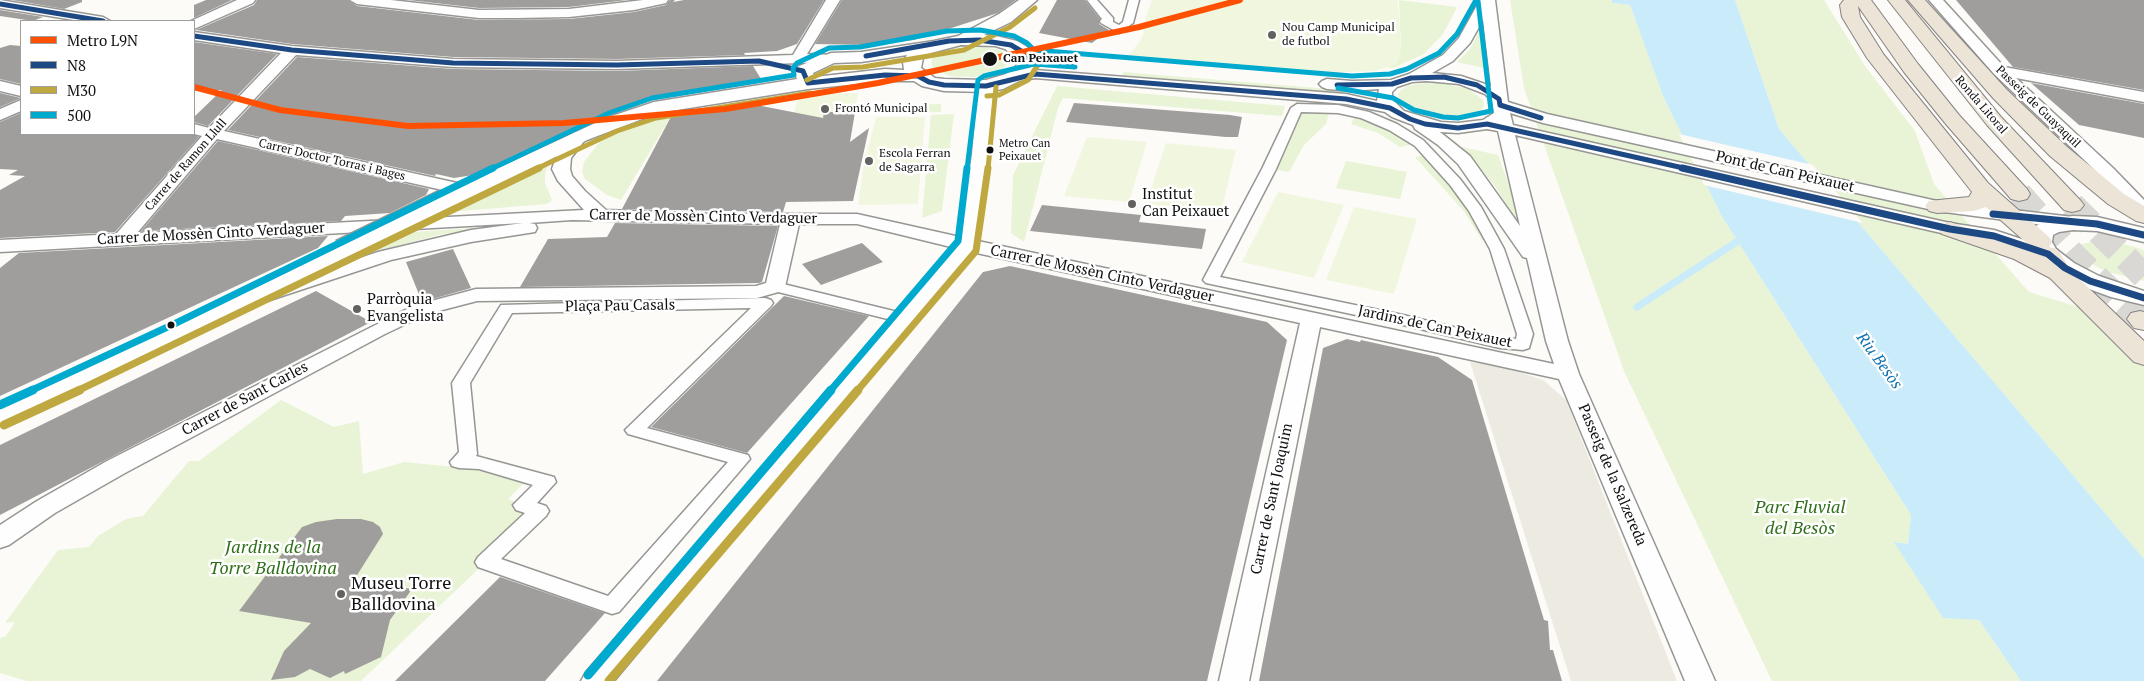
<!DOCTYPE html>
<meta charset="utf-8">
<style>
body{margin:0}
#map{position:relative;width:2144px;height:681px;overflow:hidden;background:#fcfbf7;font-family:"PT Serif",serif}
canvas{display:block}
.legend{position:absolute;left:20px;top:20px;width:175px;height:115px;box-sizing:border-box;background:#fff;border:1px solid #9f9f9f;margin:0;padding:6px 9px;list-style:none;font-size:15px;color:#101010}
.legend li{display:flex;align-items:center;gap:10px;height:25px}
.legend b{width:25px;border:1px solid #9f9f9f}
</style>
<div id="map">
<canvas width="2144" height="681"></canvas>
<ul class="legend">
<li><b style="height:6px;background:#fe5000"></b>Metro L9N</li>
<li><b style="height:6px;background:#1c4883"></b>N8</li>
<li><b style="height:6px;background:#bfa83f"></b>M30</li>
<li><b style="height:6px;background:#00a9ce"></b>500</li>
</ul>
</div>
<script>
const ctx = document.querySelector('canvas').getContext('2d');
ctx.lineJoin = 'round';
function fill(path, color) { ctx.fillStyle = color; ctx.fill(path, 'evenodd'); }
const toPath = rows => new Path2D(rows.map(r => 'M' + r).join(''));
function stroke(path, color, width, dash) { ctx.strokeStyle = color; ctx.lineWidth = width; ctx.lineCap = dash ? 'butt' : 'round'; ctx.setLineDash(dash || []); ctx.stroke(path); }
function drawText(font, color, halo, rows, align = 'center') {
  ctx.font = font + ' "PT Serif",serif'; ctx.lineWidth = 5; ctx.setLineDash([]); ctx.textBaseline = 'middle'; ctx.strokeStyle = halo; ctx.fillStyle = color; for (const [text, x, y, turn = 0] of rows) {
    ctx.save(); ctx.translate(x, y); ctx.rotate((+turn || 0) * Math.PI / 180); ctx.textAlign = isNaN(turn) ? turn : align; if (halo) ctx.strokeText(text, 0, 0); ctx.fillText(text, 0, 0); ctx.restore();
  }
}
fill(toPath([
 [1399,0,1457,7,1443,34,1424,54,1395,67,1374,71,1388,68,1401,49],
 [1510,0,1612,0,1612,3,1630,5,1663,96,1721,215,1911,515,1908,544,1895,542,1943,618,1979,620,2021,681,1772,681,1624,371,1524,88],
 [1735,0,1824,0,1865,66,1915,131,1934,184,2029,292,2085,309,2144,366,2144,559,1779,129],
 [1485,17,1488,17,1488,69,1457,62,1470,49,1480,30],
 [967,45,979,46,1000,50,1006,54,1009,59,1008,64,996,73,973,77,949,76,933,68,931,63,932,58,937,54,945,50],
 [1123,72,1341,90,1341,95,1122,78],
 [1430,82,1443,83,1468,89,1483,100,1484,106,1480,112,1471,116,1444,118,1416,112,1400,101,1398,95,1401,90,1407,86],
 [1057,86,1285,106,1282,116,1063,98,1058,108,1024,242,1011,233,1013,175],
 [941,104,941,112,877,113,878,106],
 [1297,108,1330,110,1326,124,1304,145,1289,172,1269,169],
 [1357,112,1419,143,1400,147,1378,133,1351,124],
 [673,113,621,200,607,195,585,179,582,172,584,162,598,144,609,136,638,122],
 [954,114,942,211,922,218,931,115],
 [1462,147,1498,155,1527,234,1523,233,1495,186],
 [1430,155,1492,241,1482,240,1463,210,1415,157],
 [1346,161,1407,172,1400,199,1336,188],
 [548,164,545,174,545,183,552,200,550,202,546,204,450,212,488,193,493,193,521,181,520,177],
 [489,227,438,235,405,244,319,271,399,233],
 [2100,240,2128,245,2144,250,2144,281,2108,272,2095,266,2080,253,2079,248,2082,244],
 [281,400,334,427,359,421,363,474,404,462,454,467,459,462,530,477,508,499,539,511,361,681,27,681,0,673,0,638,6,636,15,622,5,623,58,550,89,547,98,536,126,519,143,516,189,461,199,461]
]), '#e8f4d5');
fill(toPath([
 [1152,0,1398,0,1401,49,1397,64,1374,71,1317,73,1128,57,1143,36,1146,16],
 [858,93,853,123,791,124,799,94],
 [876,117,925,117,918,204,858,205,863,169],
 [1087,137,1147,142,1129,202,1064,196],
 [1166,143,1236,150,1221,212,1146,204],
 [1278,192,1344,205,1314,278,1242,262],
 [1354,207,1417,219,1394,294,1326,280]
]), '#f1f7df');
fill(toPath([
 [1470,362,1502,366,1543,380,1566,400,1677,681,1571,681]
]), '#edeae1');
fill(toPath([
 [1612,0,1735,0,1779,129,2144,559,2144,681,2021,681,1979,620,1943,618,1894,542,1908,544,1911,515,1721,215,1663,96,1630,5,1612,3]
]), '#caebfa');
fill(toPath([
 [1679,134,1813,165,1863,223,1704,185]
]), '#fcfbf7');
stroke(toPath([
 [1637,307,1738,241,1748,237]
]), '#caebfa', 7);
fill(toPath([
 [12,0,82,0,82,2,64,9],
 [206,0,232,0,194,18,194,5],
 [257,0,348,0,357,6,479,20,569,19,634,12,666,5,670,0,675,0,673,2,684,0,824,0,797,44,777,51,744,53,745,55,617,59,453,57,292,44,196,30,254,5],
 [408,0,627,0,569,7,479,8],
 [842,0,1016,0,998,13,914,40,868,45,815,44],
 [1057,0,1085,0,1100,19,1099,24,1109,30,1092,43,1039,33],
 [1956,0,2144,0,2144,90,2013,67],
 [0,10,43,17,33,21,0,16],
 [194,42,277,54,208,126,194,122,194,117,222,90,194,91],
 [10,45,21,46,21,84,0,79,0,48],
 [297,57,453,69,617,71,753,66,761,79,758,83,653,100,593,121,480,174,454,178,436,174,435,176,228,130],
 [2031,83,2144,104,2144,138,2079,125],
 [0,93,21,98,0,107],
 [747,101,746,103,823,118,824,112,855,112,850,142,869,128,853,201,786,202,783,212,622,209,673,113],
 [1074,103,1230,115,1242,117,1238,137,1226,137,1066,122],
 [21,113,21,134,192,134,199,137,115,232,0,238,0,190,25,176,9,175,18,170,0,169,0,122],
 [218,141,429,189,426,195,390,213,345,216,341,221,141,231],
 [1042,205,1141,215,1139,222,1206,229,1202,249,1030,231],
 [615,223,778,226,762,282,759,283,520,287,548,239,607,237],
 [328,236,318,248,0,396,0,268,19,253],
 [862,243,883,262,821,285,802,264],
 [453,249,471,288,422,302,406,262],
 [1010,266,1267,322,1287,340,1207,681,657,681,983,272],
 [316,291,371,322,0,515,0,445],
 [784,296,869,316,747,453,651,427],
 [1347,339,1360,342,1361,340,1438,357,1472,380,1544,620,1548,621,1550,650,1553,650,1562,681,1259,681,1323,348],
 [337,519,361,519,373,522,380,527,383,534,354,580,412,589,390,620,381,657,345,674,344,671,330,678,310,669,295,677,271,680,284,651,311,623,239,611,302,527,316,522],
 [500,577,605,613,545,681,395,681]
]), '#a09e9c');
stroke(toPath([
 [2019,194,2074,256,2140,319],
 [2072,205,2144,276]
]), '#d9d8d4', 26, [26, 12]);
const pedestrian = toPath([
 [1087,0,1097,0,1113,18,1113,22,1119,25,1123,22,1129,0,1139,0,1133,23,1119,33,1101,23,1100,21,1102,19,1087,0],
 [1297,104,1338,105,1369,112,1397,124,1423,140,1460,179,1481,207,1504,249,1533,334,1529,348,1523,350,1500,348,1403,325,1206,283,1203,280,1262,169,1291,108,1297,104],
 [1301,112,1338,113,1361,118,1389,130,1415,146,1450,185,1469,211,1490,249,1517,334,1516,339,1500,338,1403,315,1220,277,1276,169,1301,112],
 [775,282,910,315,912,318,910,321,904,323,770,290,767,287,770,284,775,282],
 [765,298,771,300,773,303,771,306,647,428,748,455,750,459,619,612,612,614,478,567,475,562,478,557,525,513,516,510,513,505,533,485,479,469,459,468,452,466,450,462,459,452,452,383,501,305,765,298],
 [751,308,625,430,628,434,728,462,608,596,501,559,546,516,549,511,546,506,537,503,556,482,554,477,476,456,477,454,470,383,512,313,751,308]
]);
const minor = toPath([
 [0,0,103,17,110,21,80,21,0,8,0,0],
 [237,0,255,0,253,3,194,29,194,21,191,21,237,0],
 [350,0,391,0,479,10,569,9,643,0,668,0,666,3,634,10,569,17,517,18,479,18,357,4,350,0],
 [826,0,840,0,807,54,836,55,838,58,836,61,831,62,617,69,453,67,296,55,224,131,475,187,478,191,475,195,469,196,217,139,137,233,584,210,558,181,552,169,557,154,574,133,580,131,586,133,588,136,571,158,570,169,572,176,585,191,606,210,714,214,857,214,960,237,972,154,978,86,981,83,986,81,991,83,994,86,988,154,978,241,1554,364,1546,341,1527,258,1523,257,1458,164,1438,145,1415,129,1413,125,1392,117,1385,112,1346,104,1035,78,1013,82,1008,81,1006,78,1008,75,1035,70,1346,94,1377,101,1379,89,1352,91,1327,89,1322,87,1319,84,1322,81,1327,79,1352,81,1391,80,1409,74,1443,55,1459,38,1480,0,1495,0,1508,102,1547,114,1937,201,2073,217,2080,219,2082,223,2080,227,2073,229,1937,211,1543,123,1510,113,1513,125,1950,223,1994,230,2055,250,2058,254,2055,258,2048,260,1991,241,1950,235,1515,135,1568,341,1579,374,1715,681,1685,681,1559,379,1320,327,1249,681,1219,681,1300,323,972,252,614,681,581,681,586,672,955,248,857,224,799,224,785,287,782,291,757,298,477,301,427,314,385,334,125,473,55,513,9,545,0,548,0,525,37,501,107,461,413,306,476,289,756,286,766,283,780,224,572,220,529,223,535,224,537,228,535,232,471,242,391,260,258,304,251,302,248,298,251,294,378,252,471,230,523,223,0,252,0,240,116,234,202,136,194,134,194,124,209,128,281,53,194,40,194,32,292,46,453,59,617,61,793,55,826,0],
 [1483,20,1491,86,1461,76,1432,73,1453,61,1470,43,1483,20],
 [1427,81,1459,84,1485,94,1492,101,1494,113,1483,120,1458,123,1441,122,1404,111,1392,99,1392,92,1397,87,1412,82,1427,81],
 [1487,129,1498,131,1520,226,1470,156,1440,132,1458,133,1487,129],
 [1929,0,1943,0,2004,67,2144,92,2144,102,2016,78,2113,168,2144,200,2144,215,2138,214,2101,176,1994,74,1929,0],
 [0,81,21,86,21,96,0,91,0,81],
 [21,100,21,111,0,120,0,109,21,100]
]);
const tertiary = toPath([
 [1019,0,1037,0,1011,22,984,35,996,36,1017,41,1027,47,1038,60,1027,77,1003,89,986,92,944,91,922,86,914,81,885,81,808,89,658,113,587,140,510,181,452,207,444,209,436,207,433,202,436,197,606,118,654,102,797,79,794,71,797,67,831,53,861,52,934,41,958,36,999,14,1019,0],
 [961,45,995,46,1005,49,1020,60,1014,69,1006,74,986,80,944,79,935,78,921,68,923,58,931,53,961,45],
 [907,55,903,62,904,70,885,69,815,77,813,73,834,63,861,62,907,55],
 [2073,216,2097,217,2144,228,2144,242,2097,231,2073,230,2059,232,2053,235,2052,242,2056,249,2074,263,2099,276,2144,291,2144,305,2111,297,2081,286,2056,273,2040,259,2028,242,2034,227,2045,221,2073,216],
 [341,245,349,247,353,252,349,257,203,330,10,423,0,425,0,405,185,320,333,247,341,245]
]);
const trunk = toPath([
 [1844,0,1871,0,1918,64,1959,115,2027,189,2030,194,2027,199,2019,201,2011,199,1945,123,1904,72,1858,6,1860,17,1884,55,1988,183,2049,237,2052,242,2049,247,2057,249,2073,273,2144,341,2144,365,2134,362,2050,278,2014,259,1942,234,1938,229,1942,224,1950,222,2037,252,2039,249,2031,247,1986,207,1974,211,1937,213,1929,211,1925,206,1929,201,1969,197,1972,192,1867,58,1842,17,1840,5,1844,0],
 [1888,0,1905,0,2001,117,2080,200,2084,205,2080,210,2072,212,2064,210,1987,125,1888,0],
 [1908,0,1925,0,2007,90,2066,146,2124,194,2144,206,2144,223,2136,221,2108,204,2050,156,1993,98,1908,0],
 [2140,311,2144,312,2144,330,2134,328,2127,319,2131,313,2140,311]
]);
stroke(pedestrian, '#969694', 3);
stroke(minor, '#969694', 3);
stroke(tertiary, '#969694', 3);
stroke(trunk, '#848381', 2);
fill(pedestrian, '#fffefe');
fill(minor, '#fffefe');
fill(tertiary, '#fffefe');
fill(trunk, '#ede4d8');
const tertiaryBridge = toPath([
 [341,252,444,202]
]);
stroke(tertiaryBridge, '#969694', 27, []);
stroke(tertiaryBridge, '#fffefe', 24);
stroke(toPath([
 [0,4,103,21],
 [194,36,292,50,453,63,617,65,759,61,803,71,808,83,885,75,918,76,929,82,944,85,986,86,1035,74,1346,99,1390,108,1410,119,1425,124,1458,128,1487,124,1688,169],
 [866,56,949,41,979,40,1011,45,1021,51,1029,60,1071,63],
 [1337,85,1392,84,1411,78,1444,77,1477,85,1499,99,1500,105,1541,118]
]), '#1c4883', 5);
stroke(toPath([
 [1682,168,1950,229,1994,236,2048,254,2065,268,2090,281,2144,298],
 [1993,214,2097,224,2144,235]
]), '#1c4883', 7);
stroke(toPath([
 [807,80,833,68,863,67,964,50,1010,27,1035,8],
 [987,96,999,95,1028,80,1038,65],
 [536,169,617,131,656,118,810,93],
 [988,169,996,87]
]), '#bfa83f', 5);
stroke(toPath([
 [77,391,539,168],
 [857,391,976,251,988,168]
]), '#bfa83f', 7);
stroke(toPath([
 [4,425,80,390],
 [609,681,858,390]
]), '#bfa83f', 9);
stroke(toPath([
 [1338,88,1393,98,1414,110,1443,117,1458,118,1491,111,1478,1],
 [491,169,609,113,652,98,794,75,793,68,797,63,829,48,860,47,947,31,980,30,1014,36,1027,43,1034,50,1352,76,1390,74,1407,69,1439,53,1457,34,1476,0],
 [967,169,978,80,984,76,1034,64,1075,67]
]), '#00a9ce', 5);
stroke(toPath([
 [30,391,174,324,493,168],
 [830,391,958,241,967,168]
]), '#00a9ce', 7);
stroke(toPath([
 [0,405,33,390],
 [588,675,831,390]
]), '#00a9ce', 9);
stroke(toPath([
 [194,87,280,110,408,126,564,123,725,109,878,83,1139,27,1240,0]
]), '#fe5000', 6);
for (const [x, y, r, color] of [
 [1272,35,5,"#636261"],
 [990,59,8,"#101010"],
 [825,109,5,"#636261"],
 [990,150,4.5,"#101010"],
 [869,161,5,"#636261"],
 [1132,204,5,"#636261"],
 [357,309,5,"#636261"],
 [171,325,4.5,"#101010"],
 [341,594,5,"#636261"]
]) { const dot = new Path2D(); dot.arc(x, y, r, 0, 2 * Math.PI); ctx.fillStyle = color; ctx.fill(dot); stroke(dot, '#fff', 2); }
drawText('11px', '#101010', '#fff', [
 ["Metro Can",999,144],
 ["Peixauet",999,157]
], 'left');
drawText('12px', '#101010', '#fff', [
 ["Nou Camp Municipal",1282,28],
 ["de futbol",1282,42],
 ["Frontó Municipal",835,109],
 ["Escola Ferran",879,154],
 ["de Sagarra",879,168]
], 'left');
drawText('bold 12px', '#101010', '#fff', [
 ["Can Peixauet",1003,59]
], 'left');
drawText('12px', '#101010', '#fff', [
 ["Ronda Litoral",1981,105,49],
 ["Passeig de Guayaquil",2038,107,44],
 ["Carrer Doctor Torras i Bages",332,160,13],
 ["Carrer de Ramon Llull",186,165,-49]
]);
drawText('15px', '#101010', '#fff', [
 ["Pont de Can Peixauet",1785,172,13],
 ["Carrer de Mossèn Cinto Verdaguer",703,217,1],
 ["Carrer de Mossèn Cinto Verdaguer",211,234,-3],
 ["Carrer de Mossèn Cinto Verdaguer",1102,274,12],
 ["Plaça Pau Casals",620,306,-1],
 ["Jardins de Can Peixauet",1435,327,12],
 ["Carrer de Sant Carles",245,399,-28],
 ["Passeig de la Salzereda",1612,475,67],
 ["Carrer de Sant Joaquim",1272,499,-78]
]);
drawText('15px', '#101010', '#fff', [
 ["Institut",1142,195],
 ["Can Peixauet",1142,212],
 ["Parròquia",367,300],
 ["Evangelista",367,317]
], 'left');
drawText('italic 16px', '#0d70af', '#fff', [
 ["Riu Besòs",1879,361,54]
]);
drawText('italic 18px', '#306f1a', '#fff', [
 ["Parc Fluvial",1800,508],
 ["del Besòs",1800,529],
 ["Jardins de la",273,548],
 ["Torre Balldovina",273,569]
]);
drawText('18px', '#101010', '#fff', [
 ["Museu Torre",351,584],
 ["Balldovina",351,605]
], 'left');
</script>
